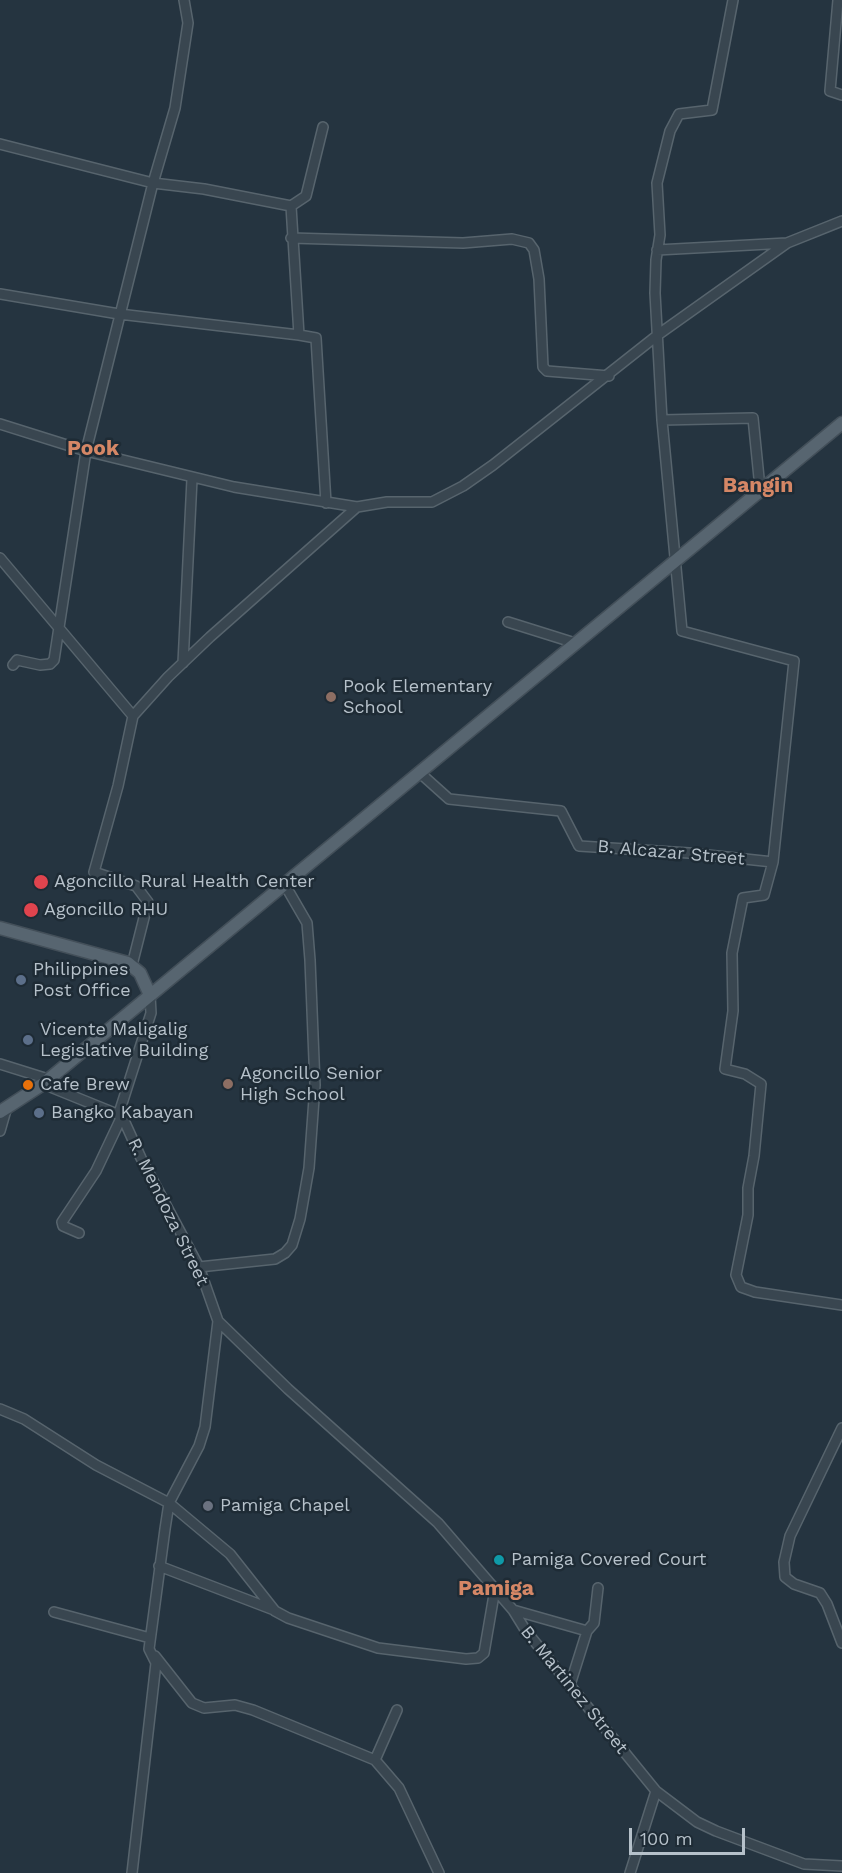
<!DOCTYPE html>
<style>
body{margin:0}
#map{position:relative;width:842px;height:1873px;overflow:hidden;background:#253440;font-family:"Work Sans",sans-serif}
canvas{display:block}
.scale{position:absolute;left:629px;top:1828px;width:116px;height:27px;box-sizing:border-box;border:3px solid #b6c1ca;border-top:0;padding-left:8px;font-size:18px;line-height:21px;white-space:nowrap;color:#b6c1ca;-webkit-text-stroke:4px #1e2b35;paint-order:stroke}
</style>
<div id="map">
<canvas width="842" height="1873"></canvas>
<div class="scale">100 m</div>
</div>
<script>
const ctx = document.querySelector('canvas').getContext('2d');
ctx.lineJoin = 'round';
const toPath = rows => new Path2D(rows.map(r => 'M' + r).join(''));
function stroke(path, color, width, dash) { ctx.strokeStyle = color; ctx.lineWidth = width; ctx.lineCap = dash ? 'butt' : 'round'; ctx.setLineDash(dash || []); ctx.stroke(path); }
function drawText(font, color, halo, rows, align = 'center') {
  ctx.font = font + ' "Work Sans",sans-serif'; ctx.lineWidth = 5; ctx.setLineDash([]); ctx.textBaseline = 'middle'; ctx.strokeStyle = halo; ctx.fillStyle = color; for (const [text, x, y, turn = 0] of rows) {
    ctx.save(); ctx.translate(x, y); ctx.rotate((+turn || 0) * Math.PI / 180); ctx.textAlign = isNaN(turn) ? turn : align; if (halo) ctx.strokeText(text, 0, 0); ctx.fillText(text, 0, 0); ctx.restore();
  }
}
const minor = toPath([
 [733,0,712,110,679,114,670,131,657,183,660,235,656,260,655,293,662,420,753,418,760,488],
 [838,0,830,91,842,95],
 [323,127,306,196,291,206,299,335,316,338,326,503],
 [0,144,153,183,204,189,291,206],
 [291,238,463,243,512,239,529,243,534,250,539,279,543,367,547,371,609,376],
 [657,250,787,243],
 [0,294,119,314,299,335],
 [662,420,682,631,794,661,773,862,764,895,743,898,732,953,733,1011,725,1069,745,1074,761,1084,754,1156,748,1188,748,1215,736,1275,741,1287,755,1292,842,1305],
 [0,424,86,451,234,487,357,507,387,502,432,502,463,486,493,465,659,334,787,243,842,221],
 [0,558,133,716,118,786,94,872,136,886,148,902,132,965],
 [508,622,575,643],
 [183,663,192,479],
 [13,665,17,660,40,665,50,664,54,660,86,451,153,183,175,108,188,23,184,0],
 [133,716,168,677,210,637,357,507],
 [420,773,449,799,561,811,579,846,689,853,773,862],
 [0,1064,48,1079],
 [43,1084,122,1116,141,1158,199,1267,218,1321,288,1389,438,1523,513,1610,526,1631,656,1791,697,1822,716,1831,804,1864,842,1866],
 [119,1113,151,1013,150,995],
 [0,1131,6,1110],
 [79,1233,63,1226,62,1222,96,1171,122,1116],
 [199,1267,275,1259,285,1253,292,1245,300,1219,309,1168,315,1085,310,960,307,923,285,885],
 [0,1409,24,1419,96,1465,169,1503,230,1554,275,1611,288,1618,378,1648,466,1659,478,1658,484,1653,495,1589],
 [842,1428,790,1536,784,1562,785,1577,794,1584,820,1593,827,1604,842,1643],
 [159,1566,274,1610],
 [513,1610,587,1631,570,1685],
 [54,1612,150,1638],
 [587,1631,594,1623,598,1588],
 [155,1656,192,1703,204,1708,235,1705,253,1710,375,1760,399,1788,439,1873],
 [375,1760,397,1710],
 [132,1873,156,1663,149,1649,165,1529,169,1503,199,1446,205,1427,218,1321],
 [630,1873,656,1791]
]);
const major = toPath([
 [0,928,128,963,140,973,150,995],
 [0,1112,43,1084,842,423]
]);
stroke(minor, '#57646d', 12);
stroke(major, '#434f59', 15);
stroke(minor, '#394650', 9);
stroke(major, '#576570', 12);
for (const [x, y, r, color] of [
 [331,697,6,"#8d6e63"],
 [41,882,8,"#e0444e"],
 [31,910,8,"#e0444e"],
 [21,980,6,"#5c6f8a"],
 [28,1040,6,"#5c6f8a"],
 [228,1084,6,"#8d6e63"],
 [28,1085,6,"#e8710a"],
 [39,1113,6,"#5c6f8a"],
 [208,1506,6,"#6b7280"],
 [499,1560,6,"#0f9aa8"]
]) { const dot = new Path2D(); dot.arc(x, y, r, 0, 2 * Math.PI); ctx.fillStyle = color; ctx.fill(dot); stroke(dot, '#1e2b35', 2); }
drawText('18px', '#b6c1ca', '#1e2b35', [
 ["Pook Elementary",343,687],
 ["School",343,708],
 ["Agoncillo Rural Health Center",54,882],
 ["Agoncillo RHU",44,910],
 ["Philippines",33,970],
 ["Post Office",33,991],
 ["Vicente Maligalig",40,1030],
 ["Legislative Building",40,1051],
 ["Agoncillo Senior",240,1074],
 ["High School",240,1095],
 ["Cafe Brew",40,1085],
 ["Bangko Kabayan",51,1113],
 ["Pamiga Chapel",220,1506],
 ["Pamiga Covered Court",511,1560]
], 'left');
drawText('18px', '#b6c1ca', '#1e2b35', [
 ["B. Alcazar Street",671,853,5],
 ["R. Mendoza Street",168,1212,64],
 ["B. Martinez Street",574,1690,51]
]);
drawText('bold 21px', '#d58766', '#1e2b35', [
 ["Pook",93,449],
 ["Bangin",758,486],
 ["Pamiga",496,1589]
]);
</script>
